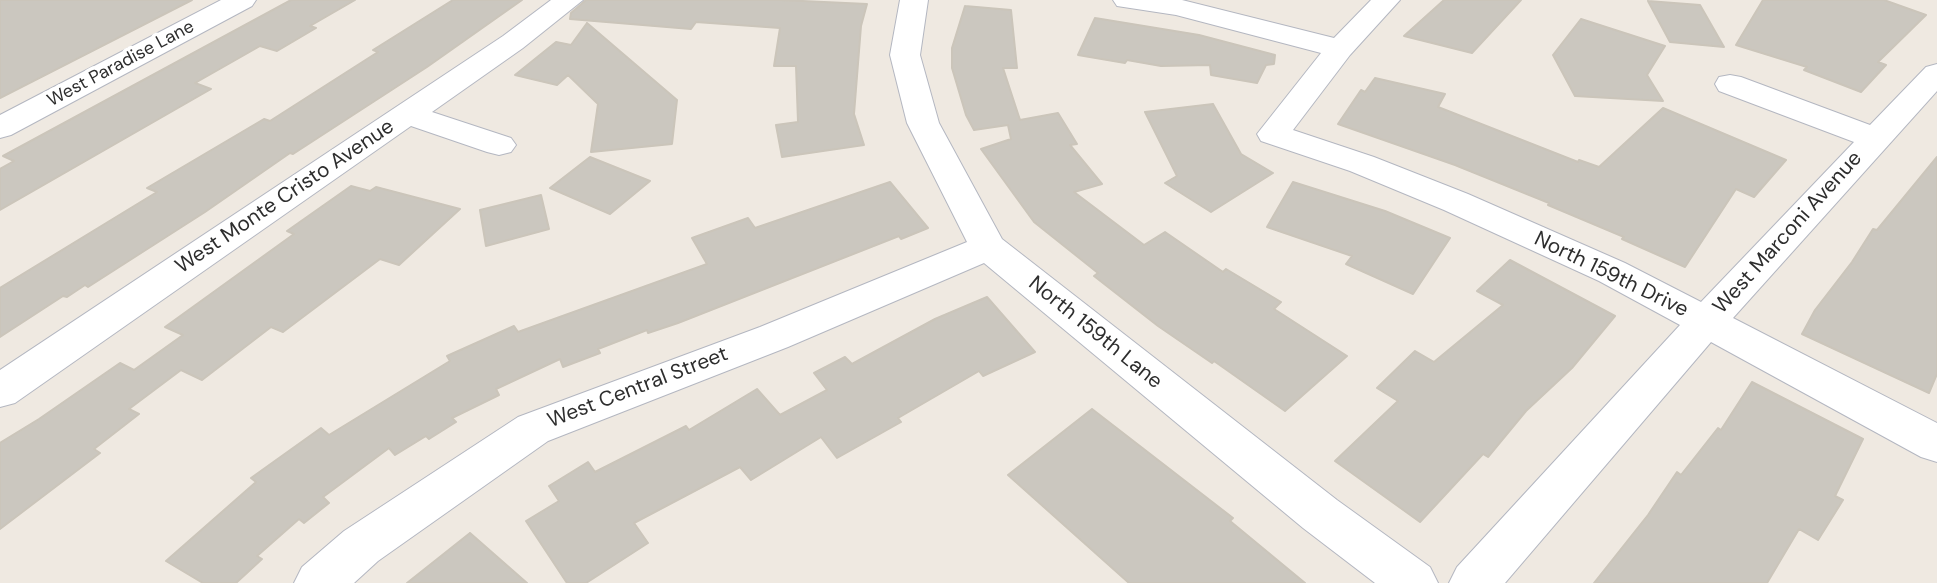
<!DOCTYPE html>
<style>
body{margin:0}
canvas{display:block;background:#efe9e1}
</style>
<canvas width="1937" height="583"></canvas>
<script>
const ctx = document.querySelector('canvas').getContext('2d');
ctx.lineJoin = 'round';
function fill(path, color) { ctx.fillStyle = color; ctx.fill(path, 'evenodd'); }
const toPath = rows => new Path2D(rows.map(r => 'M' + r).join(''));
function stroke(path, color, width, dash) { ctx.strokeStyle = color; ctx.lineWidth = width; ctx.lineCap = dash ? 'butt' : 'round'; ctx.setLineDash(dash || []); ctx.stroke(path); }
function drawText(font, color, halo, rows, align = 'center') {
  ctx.font = font + ' "DM Sans",sans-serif'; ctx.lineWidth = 7; ctx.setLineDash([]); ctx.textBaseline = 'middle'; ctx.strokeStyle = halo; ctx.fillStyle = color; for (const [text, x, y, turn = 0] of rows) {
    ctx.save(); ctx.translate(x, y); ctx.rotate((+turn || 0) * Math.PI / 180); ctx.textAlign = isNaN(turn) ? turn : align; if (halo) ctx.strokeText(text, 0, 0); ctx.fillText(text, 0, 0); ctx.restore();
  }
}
const building = toPath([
 [0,0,192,0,0,98,0,0],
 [291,0,355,0,310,26,316,28,277,51,260,46,195,83,211,89,0,210,0,169,14,161,3,156,291,0],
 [453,0,522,0,427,67,293,154,290,153,205,212,88,287,85,285,67,297,63,296,0,337,0,288,157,192,147,188,264,119,270,121,378,52,373,50,453,0],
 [586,0,781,0,867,4,861,26,854,114,864,145,782,157,776,125,798,122,796,66,774,66,780,28,696,22,691,29,570,19,571,13,586,0],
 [1444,0,1521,0,1472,53,1404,36,1444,0],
 [1763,0,1884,0,1926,15,1878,62,1886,65,1861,92,1804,70,1807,67,1736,45,1763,0],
 [1648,1,1700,5,1724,47,1670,42,1648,1],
 [965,6,1011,10,1017,68,1003,68,1020,120,1058,113,1077,144,1070,145,1102,184,1074,192,1144,245,1165,232,1223,272,1226,269,1281,302,1274,309,1347,356,1285,411,1214,361,1212,363,1158,326,1094,276,1098,273,1034,222,981,149,1011,139,1008,125,974,130,966,115,952,68,952,48,965,6],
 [1095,18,1199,35,1275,55,1274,64,1266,65,1257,83,1211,75,1210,65,1161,66,1127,60,1125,63,1078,55,1095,18],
 [1581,19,1665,46,1647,75,1663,101,1575,96,1553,55,1581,19],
 [587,23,677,100,672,144,591,152,598,104,568,75,557,85,515,75,556,42,571,45,587,23],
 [1375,78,1445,94,1438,107,1578,162,1579,160,1599,167,1663,108,1786,160,1754,197,1736,189,1685,267,1622,239,1624,237,1548,205,1549,203,1455,165,1338,124,1361,90,1365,92,1375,78],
 [1213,104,1241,154,1273,173,1211,212,1165,183,1177,176,1145,112,1213,104],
 [590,157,650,181,610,214,550,188,590,157],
 [1937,157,1937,374,1929,393,1802,334,1815,310,1852,262,1873,229,1877,230,1937,157],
 [890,182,928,228,901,239,899,236,678,323,648,333,647,330,598,349,600,353,563,367,560,359,496,389,499,395,452,418,456,422,429,439,426,436,395,455,389,448,323,497,329,503,304,523,299,519,257,556,262,559,236,583,203,583,166,561,256,482,251,478,321,428,329,435,450,361,447,356,514,326,518,332,707,264,692,238,748,218,755,228,890,182],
 [1293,182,1385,211,1450,238,1413,294,1346,264,1352,256,1267,227,1293,182],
 [351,186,370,191,376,187,460,209,399,265,380,259,283,332,271,327,202,380,181,370,129,409,139,414,94,449,100,453,0,529,0,443,39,419,120,363,134,370,183,335,165,327,294,234,287,231,351,186],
 [541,195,549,229,486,246,480,210,541,195],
 [1510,260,1615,316,1572,368,1526,411,1488,457,1483,454,1420,522,1335,461,1398,401,1377,388,1415,351,1434,362,1503,305,1477,291,1510,260],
 [987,297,1035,352,983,376,979,371,898,418,901,422,837,458,821,437,751,480,740,467,634,523,648,543,586,583,567,583,526,521,559,501,549,486,588,462,595,472,686,426,689,430,757,389,780,415,827,390,814,373,845,357,852,364,935,319,987,297],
 [1752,382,1863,439,1835,496,1843,500,1818,540,1799,529,1767,583,1594,583,1648,515,1677,472,1681,475,1718,428,1721,430,1752,382],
 [1092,409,1233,518,1230,521,1305,583,1129,583,1008,475,1092,409],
 [470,533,527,583,407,583,470,533]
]);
fill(building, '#cbc7bf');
stroke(building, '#cbc5ba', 2);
const minor = toPath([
 [221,0,256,0,252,6,11,135,0,138,0,115,221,0],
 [551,0,583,0,523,48,432,112,511,138,516,145,511,152,499,155,487,152,411,126,15,403,0,407,0,370,503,36,551,0],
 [900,0,928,0,920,55,939,123,1002,239,1337,500,1430,567,1438,583,1375,583,1303,528,984,263,788,347,548,441,378,561,354,583,294,583,302,567,344,531,518,417,760,327,967,242,907,123,890,55,900,0],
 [1113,0,1182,0,1334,38,1371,0,1400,0,1350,55,1293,130,1374,157,1468,194,1625,263,1701,302,1854,142,1719,91,1715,84,1719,77,1730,75,1741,77,1870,125,1926,67,1937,64,1937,91,1733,318,1937,423,1937,462,1921,457,1711,342,1505,583,1449,583,1457,567,1680,325,1599,281,1444,210,1350,171,1261,141,1257,134,1321,53,1176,15,1117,6,1113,0]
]);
stroke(minor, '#b4b7c1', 2);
fill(minor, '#fff');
drawText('18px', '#2e2e2e', '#fff', [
 ["West Paradise Lane",121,64,-28]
]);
drawText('21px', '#2e2e2e', '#fff', [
 ["West Monte Cristo Avenue",285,197,-34],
 ["West Marconi Avenue",1788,233,-48],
 ["North 159th Drive",1611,275,26],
 ["North 159th Lane",1095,333,39],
 ["West Central Street",638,388,-21]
]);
</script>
